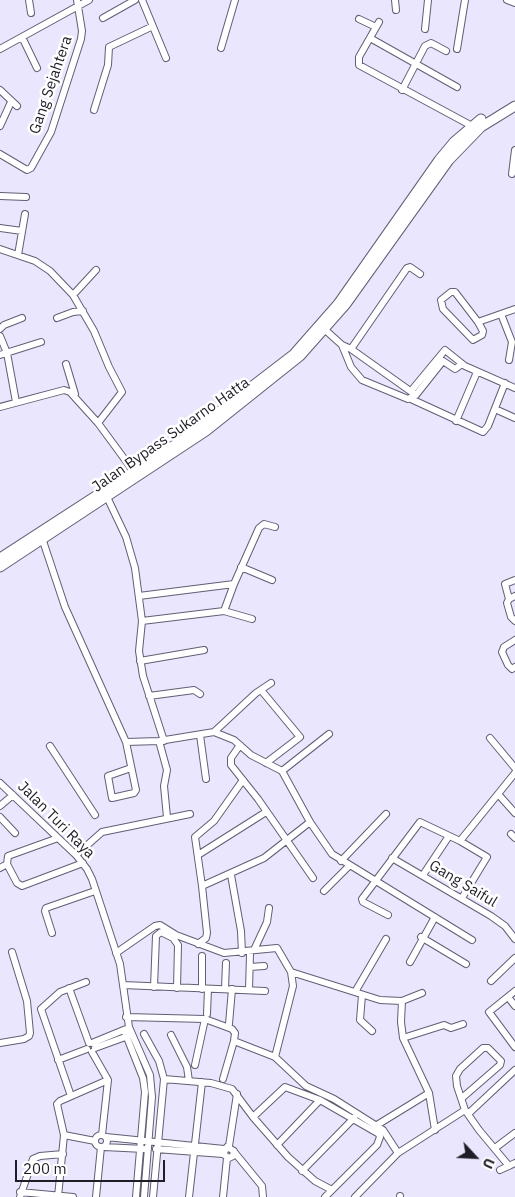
<!DOCTYPE html>
<style>
body{margin:0}
#map{position:relative;width:515px;height:1197px;overflow:hidden;background:#eae6fe;font-family:"IBM Plex Sans",sans-serif}
canvas{display:block}
.north{position:absolute;left:450px;top:1132px;width:50px;height:50px;-webkit-text-stroke:4px #fff;paint-order:stroke;rotate:115deg;font-size:14px;font-weight:700;line-height:20px;text-align:center;color:#1f1d26}
.north::after{content:'';display:block;margin:auto;width:18px;height:22px;background:#1f1d26;clip-path:polygon(50% 0,100% 100%,50% 72%,0 100%)}
.scale{position:absolute;left:15px;top:1160px;width:150px;height:22px;box-sizing:border-box;border:2px solid #1f1d26;border-top:0;padding-left:6px;font-size:15px;line-height:18px;white-space:nowrap;color:#1f1d26;-webkit-text-stroke:4px #fff;paint-order:stroke}
</style>
<div id="map">
<canvas width="515" height="1197"></canvas>
<div class="north">U</div>
<div class="scale">200 m</div>
</div>
<script>
const ctx = document.querySelector('canvas').getContext('2d');
ctx.lineJoin = 'round';
const toPath = rows => new Path2D(rows.map(r => 'M' + r).join(''));
function stroke(path, color, width, dash) { ctx.strokeStyle = color; ctx.lineWidth = width; ctx.lineCap = dash ? 'butt' : 'round'; ctx.setLineDash(dash || []); ctx.stroke(path); }
function drawText(font, color, halo, rows, align = 'center') {
  ctx.font = font + ' "IBM Plex Sans",sans-serif'; ctx.lineWidth = 5; ctx.setLineDash([]); ctx.textBaseline = 'middle'; ctx.strokeStyle = halo; ctx.fillStyle = color; for (const [text, x, y, turn = 0] of rows) {
    ctx.save(); ctx.translate(x, y); ctx.rotate((+turn || 0) * Math.PI / 180); ctx.textAlign = isNaN(turn) ? turn : align; if (halo) ctx.strokeText(text, 0, 0); ctx.fillText(text, 0, 0); ctx.restore();
  }
}
const minor = toPath([
 [29,0,31,13],
 [142,0,166,58],
 [395,0,396,10],
 [507,0,515,3],
 [103,18,135,0],
 [359,19,376,27],
 [379,22,359,57,359,65,472,126],
 [425,29,428,0],
 [22,37,37,68],
 [370,38,457,87],
 [221,48,235,0],
 [0,49,89,0],
 [457,49,465,0],
 [0,90,17,106],
 [402,90,425,46,431,43,446,51],
 [94,110,108,65,109,47,151,27],
 [0,126,11,102],
 [0,154,27,170,31,168,51,132,81,39,82,31,77,0],
 [512,174,515,150],
 [0,196,26,197],
 [0,228,22,231],
 [0,249,35,261,50,271,73,295,94,331,109,367,122,392,98,423],
 [18,255,25,214],
 [73,295,96,270],
 [501,314,512,342,509,360],
 [57,318,73,312,83,311],
 [478,322,483,331,482,335,473,340,443,309,441,300,451,292,455,292,478,322,515,309],
 [322,327,342,345,351,349,413,393],
 [0,329,4,325,22,318],
 [0,336,7,353,16,402],
 [342,345,351,367,362,380,408,399,416,395,443,361,455,369,462,364],
 [351,349,407,268,410,267,420,274],
 [0,355,41,342],
 [66,364,75,394],
 [411,391,445,350,465,366,515,388],
 [411,399,483,432,488,426,505,383],
 [0,407,64,390,70,392,98,423,134,472],
 [495,409,515,418],
 [456,421,477,372],
 [107,497,126,537,135,568,142,621,139,651,143,676,164,741],
 [42,538,65,607,126,742,136,790,134,793,112,798,108,776,131,768],
 [241,567,272,580],
 [139,596,234,584],
 [515,596,509,599,507,603,511,617,515,621],
 [509,599,505,584,515,580],
 [224,611,234,584,259,528,264,524,275,527],
 [142,621,224,611,252,619],
 [515,640,504,647,502,652,508,665,512,669,515,667],
 [140,661,204,650],
 [261,690,300,737,266,763],
 [149,696,194,690,200,694],
 [214,732,256,693,271,683],
 [200,735,206,779],
 [490,738,515,768],
 [159,741,167,770,164,786,167,817],
 [126,742,159,741,214,732,234,740,251,755,282,771,310,822,332,854,472,940],
 [240,745,231,758,231,765,258,799,313,878],
 [50,746,95,815],
 [282,771,329,734],
 [0,783,76,855,87,869,92,879,120,964,129,1027,150,1075,152,1097,144,1197],
 [498,794,515,813],
 [0,806,13,795],
 [0,817,15,833],
 [511,834,515,838],
 [460,841,515,773],
 [76,855,102,832,190,814],
 [198,855,266,812],
 [392,858,491,916,505,926,515,939],
 [341,861,386,814],
 [7,864,8,856,58,838],
 [0,868,7,864,17,883,22,886,83,863],
 [231,875,241,931,242,953],
 [423,875,449,836],
 [202,886,195,837,214,821,243,780],
 [324,891,349,866],
 [388,915,363,902,362,899,420,822,460,841,487,857,462,898],
 [52,933,45,911,46,908,95,891],
 [421,937,466,964],
 [198,944,206,938,207,933,202,886,264,858,310,822],
 [254,950,267,922,269,908],
 [116,953,155,926,160,925,176,935,224,953,277,948,291,972,293,986,275,1057,306,1086,334,1099,383,1130,398,1153],
 [410,962,435,917],
 [250,967,264,966],
 [291,972,380,1000,402,1001,422,993],
 [491,981,515,958],
 [123,985,265,991],
 [154,987,156,936,161,932,173,938,178,945,177,988],
 [69,988,89,1043],
 [202,989,202,956],
 [225,989,226,963],
 [249,990,250,954],
 [515,991,489,1012,515,1047],
 [355,992,386,939],
 [362,995,360,1020,372,1031],
 [508,997,515,1006],
 [402,1001,401,1022,403,1038,429,1093,435,1130],
 [207,1014,208,989],
 [126,1017,205,1019,232,1029,235,1033,234,1041,223,1079],
 [229,1024,232,989],
 [124,1030,143,1078,145,1092,136,1197],
 [144,1034,159,1061,164,1079,153,1197],
 [171,1035,187,1067,189,1081],
 [403,1038,444,1025,451,1028,463,1024],
 [234,1041,275,1057],
 [0,1043,24,1039,29,1036,30,1033,27,1001,12,952],
 [92,1043,126,1029],
 [95,1048,128,1036],
 [92,1052,108,1080,102,1135],
 [58,1060,87,1049],
 [195,1065,205,1019],
 [164,1079,211,1083,232,1089,253,1117,288,1157,315,1181,332,1190],
 [71,1096,41,1009,60,992,86,982],
 [462,1098,500,1065,501,1061,488,1048,483,1048,460,1069,456,1076,457,1086,465,1110,479,1130,509,1166],
 [468,1114,515,1070],
 [253,1117,285,1087,320,1100],
 [377,1125,429,1093],
 '95 1141a6 6 0 1 1 12 0a6 6 0 1 1-12 0Z',
 [64,1135,95,1141],
 [106,1137,224,1149],
 [277,1145,320,1100,379,1134,380,1137,377,1145,325,1197],
 [229,1146,237,1094],
 [104,1147,144,1149],
 [495,1148,515,1133],
 [156,1149,223,1154,229,1158,233,1156,234,1151,227,1147,223,1154],
 [235,1153,262,1186,263,1197],
 [500,1170,515,1163],
 [302,1171,354,1118],
 [20,1192,73,1197],
 [20,1197,33,1159,40,1156,63,1154],
 [58,1197,64,1135,57,1104,60,1101,108,1080],
 [96,1197,101,1147],
 [189,1197,202,1082],
 [223,1197,227,1158],
 [355,1197,398,1153,465,1110],
 [400,1197,400,1196]
]);
const highway = toPath([
 [0,558,182,440,294,354,338,304,439,160,454,142,481,119],
 [0,567,206,431,300,356,346,304,449,160,481,127,515,106]
]);
stroke(minor, '#625e73', 8);
stroke(highway, '#625e73', 11);
stroke(minor, '#fff', 6);
stroke(highway, '#fff', 9);
drawText('15px', '#1f1d26', '#fff', [
 ["Gang Sejahtera",51,85,-71],
 ["Jalan Bypass Sukarno Hatta",171,435,-35],
 ["Jalan Turi Raya",56,820,45],
 ["Gang Saiful",463,884,31]
]);
</script>
